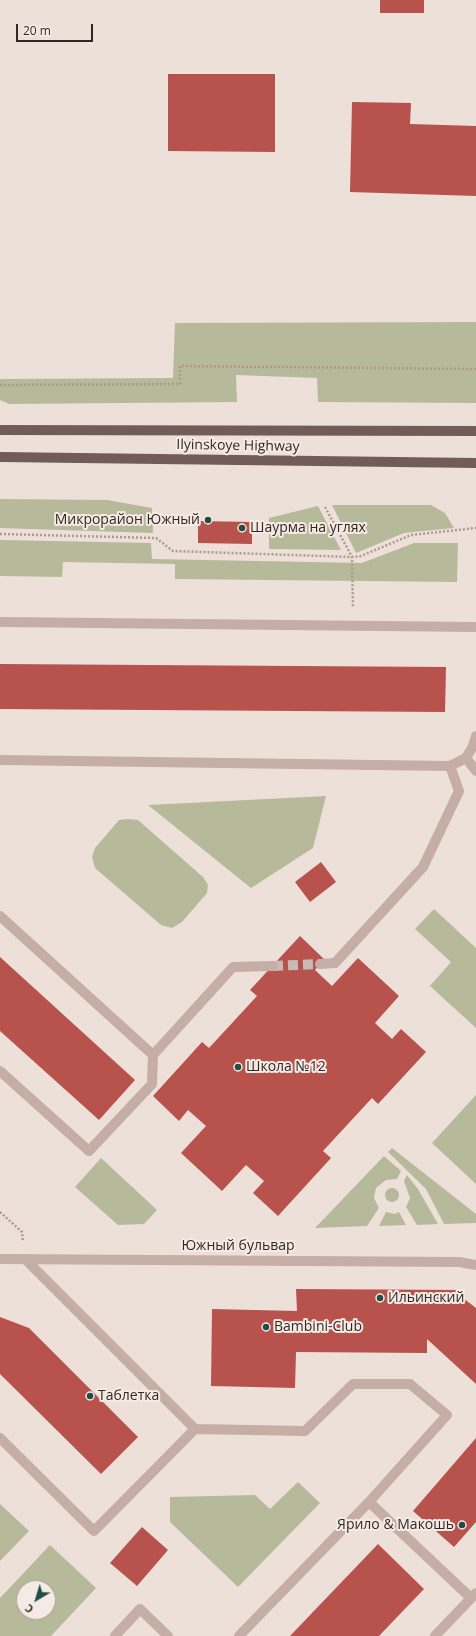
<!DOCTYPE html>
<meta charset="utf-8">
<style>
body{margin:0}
#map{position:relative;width:476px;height:1636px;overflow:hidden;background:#ede0d9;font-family:"Open Sans",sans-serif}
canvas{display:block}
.north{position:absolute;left:16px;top:1580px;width:40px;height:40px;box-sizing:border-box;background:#f6ebe4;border:1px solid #a79d98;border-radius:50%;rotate:218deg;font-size:11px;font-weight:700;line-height:16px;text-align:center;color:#312826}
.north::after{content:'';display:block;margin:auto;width:14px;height:18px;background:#214d48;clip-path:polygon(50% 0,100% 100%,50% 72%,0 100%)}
.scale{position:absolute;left:16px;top:24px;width:77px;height:18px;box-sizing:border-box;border:2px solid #312826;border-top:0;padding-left:5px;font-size:12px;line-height:14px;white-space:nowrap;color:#312826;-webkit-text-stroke:3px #f6ebe4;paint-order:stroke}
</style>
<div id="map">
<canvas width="476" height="1636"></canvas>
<div class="north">С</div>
<div class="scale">20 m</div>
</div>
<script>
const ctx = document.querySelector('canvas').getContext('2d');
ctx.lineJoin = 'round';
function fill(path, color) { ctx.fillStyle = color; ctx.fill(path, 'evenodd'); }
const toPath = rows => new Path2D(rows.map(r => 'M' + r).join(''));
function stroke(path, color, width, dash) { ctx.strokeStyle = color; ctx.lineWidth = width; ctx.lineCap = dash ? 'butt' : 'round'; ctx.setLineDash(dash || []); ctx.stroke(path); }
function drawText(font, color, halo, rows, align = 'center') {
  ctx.font = font + ' "Open Sans",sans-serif'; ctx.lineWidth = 4; ctx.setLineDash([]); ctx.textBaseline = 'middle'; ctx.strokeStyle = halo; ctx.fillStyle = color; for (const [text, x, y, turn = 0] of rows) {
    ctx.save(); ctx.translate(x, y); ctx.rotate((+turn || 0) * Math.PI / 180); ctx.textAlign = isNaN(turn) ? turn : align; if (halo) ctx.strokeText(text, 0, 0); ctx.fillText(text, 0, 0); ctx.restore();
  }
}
fill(toPath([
 [476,322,476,403,318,402,317,378,236,375,237,402,9,404,0,400,0,379,173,378,175,323],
 [0,499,107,500,152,508,153,533,0,528],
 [332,505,431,505,445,513,454,528,404,533,356,553],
 [318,506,341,550,269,549,269,518],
 [0,540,151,543,152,559,362,563,414,543,458,543,457,582,175,579,175,564,63,562,62,577,0,576],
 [326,796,313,848,251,888,148,805],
 [128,819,138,820,203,877,208,885,207,893,182,922,172,928,161,925,95,868,92,857,95,848,119,820],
 [434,909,476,948,476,1028,430,986,451,962,415,929],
 [476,1095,476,1184,432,1143],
 [392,1148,476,1214,476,1223,444,1224,426,1189,388,1152],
 [384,1156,401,1171,397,1179,386,1180,376,1188,374,1198,379,1208,367,1226,315,1228],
 [101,1158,157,1210,144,1224,118,1225,75,1187],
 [407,1175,418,1189,438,1224,417,1225,406,1207,410,1198,404,1181],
 '385 1195a7 7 0 1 1 14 0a7 7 0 1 1-14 0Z',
 [386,1212,395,1214,399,1212,406,1225,379,1226],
 [298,1482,320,1503,238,1587,170,1522,170,1497,255,1495,270,1509],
 [0,1504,29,1531,0,1561],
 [50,1545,96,1588,51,1636,0,1636,0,1598],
 [24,1588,48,1588,48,1612,24,1612]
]), '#b6ba9b');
fill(toPath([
 [380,0,424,0,424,13,380,13],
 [168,74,275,74,275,152,168,151],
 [352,102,411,103,410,124,476,126,476,196,350,192],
 [198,521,252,522,252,544,198,543],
 [0,664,446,667,445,712,0,709],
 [321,862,336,882,310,902,295,882],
 [300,936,324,959,315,970,332,986,358,958,399,996,375,1023,392,1039,401,1029,426,1052,378,1104,372,1098,323,1151,331,1158,278,1216,253,1193,264,1181,246,1165,222,1191,181,1153,206,1126,188,1110,179,1121,153,1096,202,1042,209,1048,257,996,250,990],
 [0,957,135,1080,99,1120,0,1031],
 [296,1289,464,1290,463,1298,476,1308,476,1384,427,1339,427,1353,296,1352,295,1388,211,1386,212,1309,297,1311],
 [0,1317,29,1328,138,1437,101,1474,0,1374],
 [476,1438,476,1522,454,1547,413,1511],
 [142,1527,168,1550,137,1586,110,1563],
 [378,1544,424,1589,379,1636,290,1636]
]), '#b7524d');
stroke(toPath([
 [273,966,320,964]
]), '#c7bbb5', 10, [10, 5]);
stroke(toPath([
 [0,385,180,384,180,366,476,369],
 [325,507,352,557,353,608],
 [0,534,156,538,173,551,352,557,361,556,411,535,476,528],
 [0,1212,22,1232,23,1242]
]), '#af9891', 2.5, [2, 2]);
stroke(toPath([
 [0,622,476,627],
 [466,758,476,771],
 [0,760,450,766,466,758,473,746,476,736],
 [0,916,153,1055,152,1084,89,1151,0,1071],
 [320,964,335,963,423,867,459,791,450,766],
 [153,1055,233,967,273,966],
 [0,1259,459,1262,476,1265],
 [25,1259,195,1429],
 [0,1438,94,1531,195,1429,305,1431,353,1384,410,1384,447,1415,369,1502,471,1598],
 [115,1636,140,1609,168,1636],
 [239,1636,369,1502],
 [435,1636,476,1593]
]), '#c4aea6', 10);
stroke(toPath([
 [0,430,476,431],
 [0,457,476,463]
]), '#715c59', 10);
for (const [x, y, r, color] of [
 [208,520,4,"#214d48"],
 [242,528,4,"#214d48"],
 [238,1067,4,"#214d48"],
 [380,1298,4,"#214d48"],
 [266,1327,4,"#214d48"],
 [90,1396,4,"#214d48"],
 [462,1525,4,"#214d48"]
]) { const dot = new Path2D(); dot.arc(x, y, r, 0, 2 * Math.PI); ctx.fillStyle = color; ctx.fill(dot); stroke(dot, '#f6ebe4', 1.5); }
drawText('14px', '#312826', '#f6ebe4', [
 ["Ilyinskoye Highway",238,446,1],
 ["Южный бульвар",238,1246]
]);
drawText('14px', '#312826', '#f6ebe4', [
 ["Микрорайон Южный",200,520,"right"],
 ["Шаурма на углях",250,528],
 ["Школа №12",246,1067],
 ["Ильинский",388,1298],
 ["Bambini-Club",274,1327],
 ["Таблетка",98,1396],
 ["Ярило & Макошь",454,1525,"right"]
], 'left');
</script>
